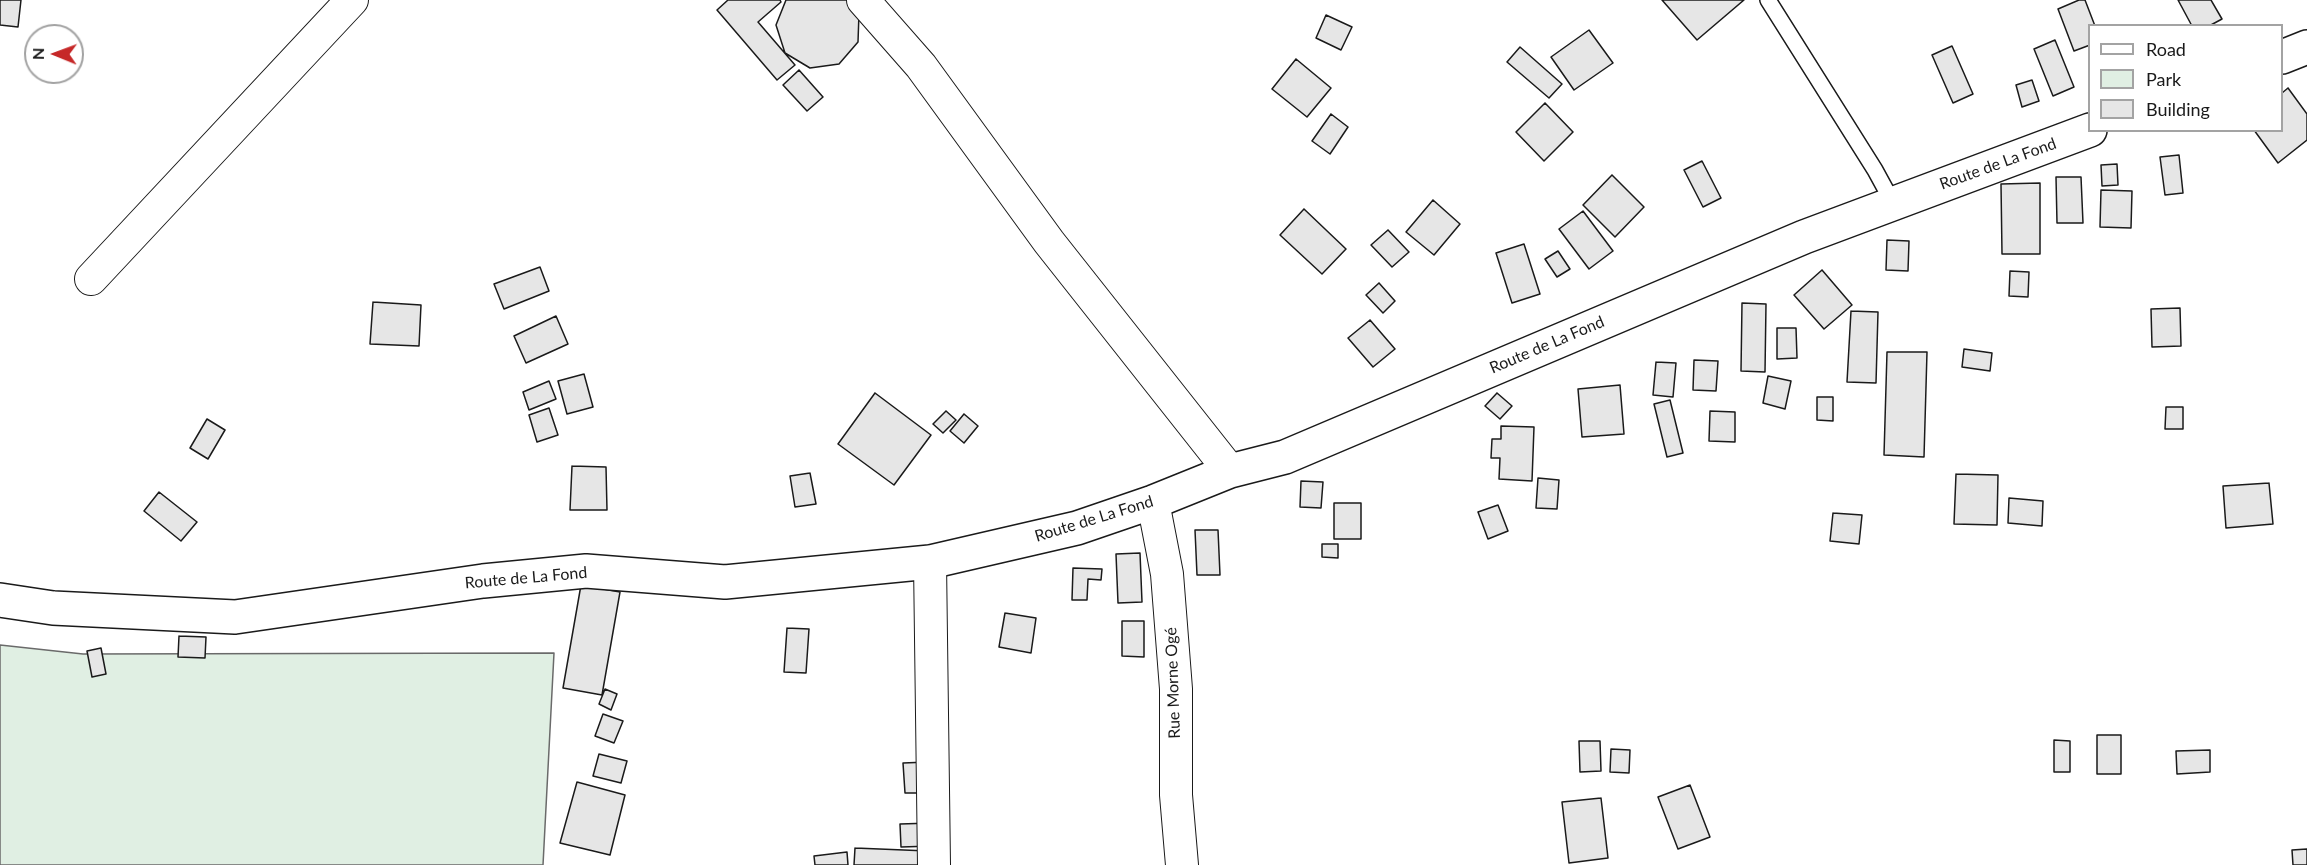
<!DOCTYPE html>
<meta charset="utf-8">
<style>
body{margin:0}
#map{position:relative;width:2307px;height:865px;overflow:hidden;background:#fff;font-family:Lato,sans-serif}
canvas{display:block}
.legend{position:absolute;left:2088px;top:24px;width:195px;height:108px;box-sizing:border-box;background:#fff;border:2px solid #a3a3a3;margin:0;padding:8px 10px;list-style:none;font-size:18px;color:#1a1a1a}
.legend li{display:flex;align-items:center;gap:12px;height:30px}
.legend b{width:30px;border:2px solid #a3a3a3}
.north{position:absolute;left:24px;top:24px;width:60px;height:60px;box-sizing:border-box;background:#fff;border:2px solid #a3a3a3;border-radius:50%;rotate:271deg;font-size:16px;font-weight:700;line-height:24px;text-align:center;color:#1a1a1a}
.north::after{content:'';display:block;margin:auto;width:21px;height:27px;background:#c62828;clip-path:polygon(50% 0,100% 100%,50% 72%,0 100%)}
</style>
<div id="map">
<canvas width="2307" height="865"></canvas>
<ul class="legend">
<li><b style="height:8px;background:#fff"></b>Road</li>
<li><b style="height:16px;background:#e0efe3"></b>Park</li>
<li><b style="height:16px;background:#e6e6e6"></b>Building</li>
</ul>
<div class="north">N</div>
</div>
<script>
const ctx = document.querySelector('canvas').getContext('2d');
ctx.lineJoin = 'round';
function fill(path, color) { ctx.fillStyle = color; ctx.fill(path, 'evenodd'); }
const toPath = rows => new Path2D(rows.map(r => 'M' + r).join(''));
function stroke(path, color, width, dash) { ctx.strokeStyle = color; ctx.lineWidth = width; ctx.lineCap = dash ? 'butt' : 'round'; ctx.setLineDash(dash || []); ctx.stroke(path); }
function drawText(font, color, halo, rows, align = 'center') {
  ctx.font = font + ' Lato,sans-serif'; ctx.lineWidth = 4.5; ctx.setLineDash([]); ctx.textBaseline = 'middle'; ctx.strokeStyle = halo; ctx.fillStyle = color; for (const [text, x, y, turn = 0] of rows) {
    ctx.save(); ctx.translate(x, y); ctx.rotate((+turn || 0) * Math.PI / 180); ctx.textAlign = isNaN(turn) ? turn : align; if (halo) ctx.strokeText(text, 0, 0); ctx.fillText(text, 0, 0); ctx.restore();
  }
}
const green = toPath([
 [0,645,83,654,554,653,543,865,0,865,0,645]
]);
fill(green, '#e0efe3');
stroke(green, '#6a6a6a', 1.5);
const building = toPath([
 [0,0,21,0,18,27,0,25,0,0],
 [728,0,780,0,781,2,758,22,795,65,777,80,717,10,728,0],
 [786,0,849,0,859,13,858,42,839,64,810,68,785,53,776,25,786,0],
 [1662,0,1744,0,1697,40,1662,0],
 [2079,0,2085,0,2095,26,2090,26,2090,45,2074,51,2058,9,2079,0],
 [2178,0,2211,0,2222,19,2209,26,2192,26,2178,0],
 [1326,15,1352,27,1341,50,1316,38,1326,15],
 [1589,30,1613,63,1574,90,1551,57,1589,30],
 [2055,40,2074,87,2053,96,2034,49,2055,40],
 [1952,46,1973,94,1953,103,1932,55,1952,46],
 [1520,47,1562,84,1549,98,1507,62,1520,47],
 [1296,59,1331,88,1307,117,1272,89,1296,59],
 [799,70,823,97,807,111,783,85,799,70],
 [2032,80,2039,101,2022,107,2016,85,2032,80],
 [2288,88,2307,114,2307,140,2278,163,2254,130,2282,130,2282,93,2288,88],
 [1545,103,1573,132,1544,161,1516,132,1545,103],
 [1331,114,1348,127,1330,154,1312,141,1331,114],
 [2179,155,2183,193,2165,195,2160,157,2179,155],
 [1702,161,1721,198,1703,207,1684,170,1702,161],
 [2117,164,2118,185,2102,186,2101,165,2117,164],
 [1612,175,1644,207,1615,237,1583,205,1612,175],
 [2056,177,2081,177,2083,223,2057,223,2056,177],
 [2040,183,2040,254,2002,254,2001,184,2040,183],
 [2101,190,2132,191,2131,228,2100,227,2101,190],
 [1433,200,1460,224,1434,255,1406,232,1433,200],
 [1304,209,1346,249,1322,274,1280,235,1304,209],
 [1583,211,1613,251,1589,269,1559,229,1583,211],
 [1388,230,1409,252,1392,267,1371,245,1388,230],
 [1887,240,1909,241,1908,271,1886,270,1887,240],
 [1524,244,1540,294,1512,303,1496,253,1524,244],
 [1558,251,1570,269,1557,277,1545,259,1558,251],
 [540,267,549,291,504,309,494,284,540,267],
 [1822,270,1852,305,1824,329,1794,295,1822,270],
 [2010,271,2029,272,2028,297,2009,296,2010,271],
 [1379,283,1395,301,1383,313,1366,295,1379,283],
 [373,302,421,305,419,346,370,344,373,302],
 [1742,303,1766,304,1765,372,1741,371,1742,303],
 [2180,308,2181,346,2152,347,2151,309,2180,308],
 [1851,311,1878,312,1876,383,1847,382,1851,311],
 [556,316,568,344,526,363,514,336,556,316],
 [1370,320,1395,349,1373,367,1348,338,1370,320],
 [1777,328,1796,328,1797,358,1777,359,1777,328],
 [1964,349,1992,353,1990,371,1962,367,1964,349],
 [1887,352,1927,352,1924,457,1884,455,1887,352],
 [1694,360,1718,361,1716,391,1693,390,1694,360],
 [1656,362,1676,363,1673,397,1653,395,1656,362],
 [584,374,593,407,567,414,558,381,584,374],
 [1768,376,1791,381,1785,409,1763,403,1768,376],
 [549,381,556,399,529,410,523,392,549,381],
 [1620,385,1624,434,1582,437,1578,389,1620,385],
 [875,393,931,435,894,485,838,444,875,393],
 [1497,393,1512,406,1500,419,1485,406,1497,393],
 [1817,397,1833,397,1833,421,1817,420,1817,397],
 [1670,400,1683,453,1667,457,1654,404,1670,400],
 [2166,407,2183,407,2183,429,2165,429,2166,407],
 [549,408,558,435,537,442,529,415,549,408],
 [946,411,956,420,943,433,933,424,946,411],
 [1710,411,1735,412,1735,442,1709,441,1710,411],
 [964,414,978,426,964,443,950,431,964,414],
 [207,419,225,430,208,459,190,448,207,419],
 [1501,426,1534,427,1532,481,1499,479,1500,458,1491,458,1492,439,1501,439,1501,426],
 [572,466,606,467,607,510,570,510,572,466],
 [810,473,816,504,795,507,790,476,810,473],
 [1956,474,1998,475,1997,525,1954,524,1956,474],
 [1538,478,1559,480,1557,509,1536,508,1538,478],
 [1301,481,1323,482,1321,508,1300,507,1301,481],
 [2269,483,2273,524,2226,528,2223,486,2269,483],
 [159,492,197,522,181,541,144,511,159,492],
 [2009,498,2043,501,2042,526,2008,523,2009,498],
 [1334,503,1361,503,1361,539,1334,539,1334,503],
 [1498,505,1508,531,1488,539,1478,512,1498,505],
 [1833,513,1862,515,1859,544,1830,541,1833,513],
 [1195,530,1218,530,1220,575,1197,575,1195,530],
 [1322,544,1338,544,1338,558,1322,557,1322,544],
 [1140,553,1142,602,1118,603,1116,554,1140,553],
 [1073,568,1102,569,1101,580,1088,579,1087,600,1072,600,1073,568],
 [581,585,620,592,602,695,563,688,581,585],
 [1005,613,1036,618,1031,653,999,647,1005,613],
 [1122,621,1144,621,1144,657,1122,656,1122,621],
 [787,628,809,629,806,673,784,672,787,628],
 [179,636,206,637,205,658,178,657,179,636],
 [101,648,106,674,92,677,87,651,101,648],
 [605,689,617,694,611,710,599,704,605,689],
 [603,714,623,721,614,743,595,736,603,714],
 [2097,735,2121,735,2121,774,2097,774,2097,735],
 [2054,740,2070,741,2070,772,2054,772,2054,740],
 [1579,741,1600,741,1601,771,1580,772,1579,741],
 [1611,749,1630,750,1629,773,1610,772,1611,749],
 [2210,750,2210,772,2177,774,2176,751,2210,750],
 [599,754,627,761,621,783,593,776,599,754],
 [928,762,929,793,905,793,903,763,928,762],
 [577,782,625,795,610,855,560,843,577,782],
 [1690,785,1710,837,1678,849,1658,797,1690,785],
 [1601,798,1608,858,1569,863,1562,802,1601,798],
 [932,823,933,846,901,847,900,824,932,823],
 [855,848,928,851,927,865,854,865,855,848],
 [2307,849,2307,865,2293,865,2292,850,2307,849],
 [847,852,848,865,815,865,814,856,847,852]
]);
fill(building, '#e6e6e6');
stroke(building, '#1a1a1a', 1.5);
const lane = toPath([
 [1768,0,1875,170,1893,203]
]);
const street = toPath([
 [863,0,921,66,1049,242,1230,471],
 [91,279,352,0],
 [1153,502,1167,574,1176,689,1176,795,1182,865],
 [930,562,934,865]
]);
const secondary = toPath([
 [2282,57,2307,47],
 [0,600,53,608,235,617,483,581,586,571,725,582,930,562,1077,528,1153,502,1230,471,1285,457,1804,237,2090,130]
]);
stroke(lane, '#1a1a1a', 18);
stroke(street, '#1a1a1a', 34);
stroke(secondary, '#1a1a1a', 36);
stroke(lane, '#fff', 15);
stroke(street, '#fff', 32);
stroke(secondary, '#fff', 33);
drawText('16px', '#1a1a1a', '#fff', [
 ["Route de La Fond",1998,164,-20],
 ["Route de La Fond",1547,345,-23],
 ["Route de La Fond",1094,519,-17],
 ["Route de La Fond",526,578,-5],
 ["Rue Morne Ogé",1173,683,-92]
]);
</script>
